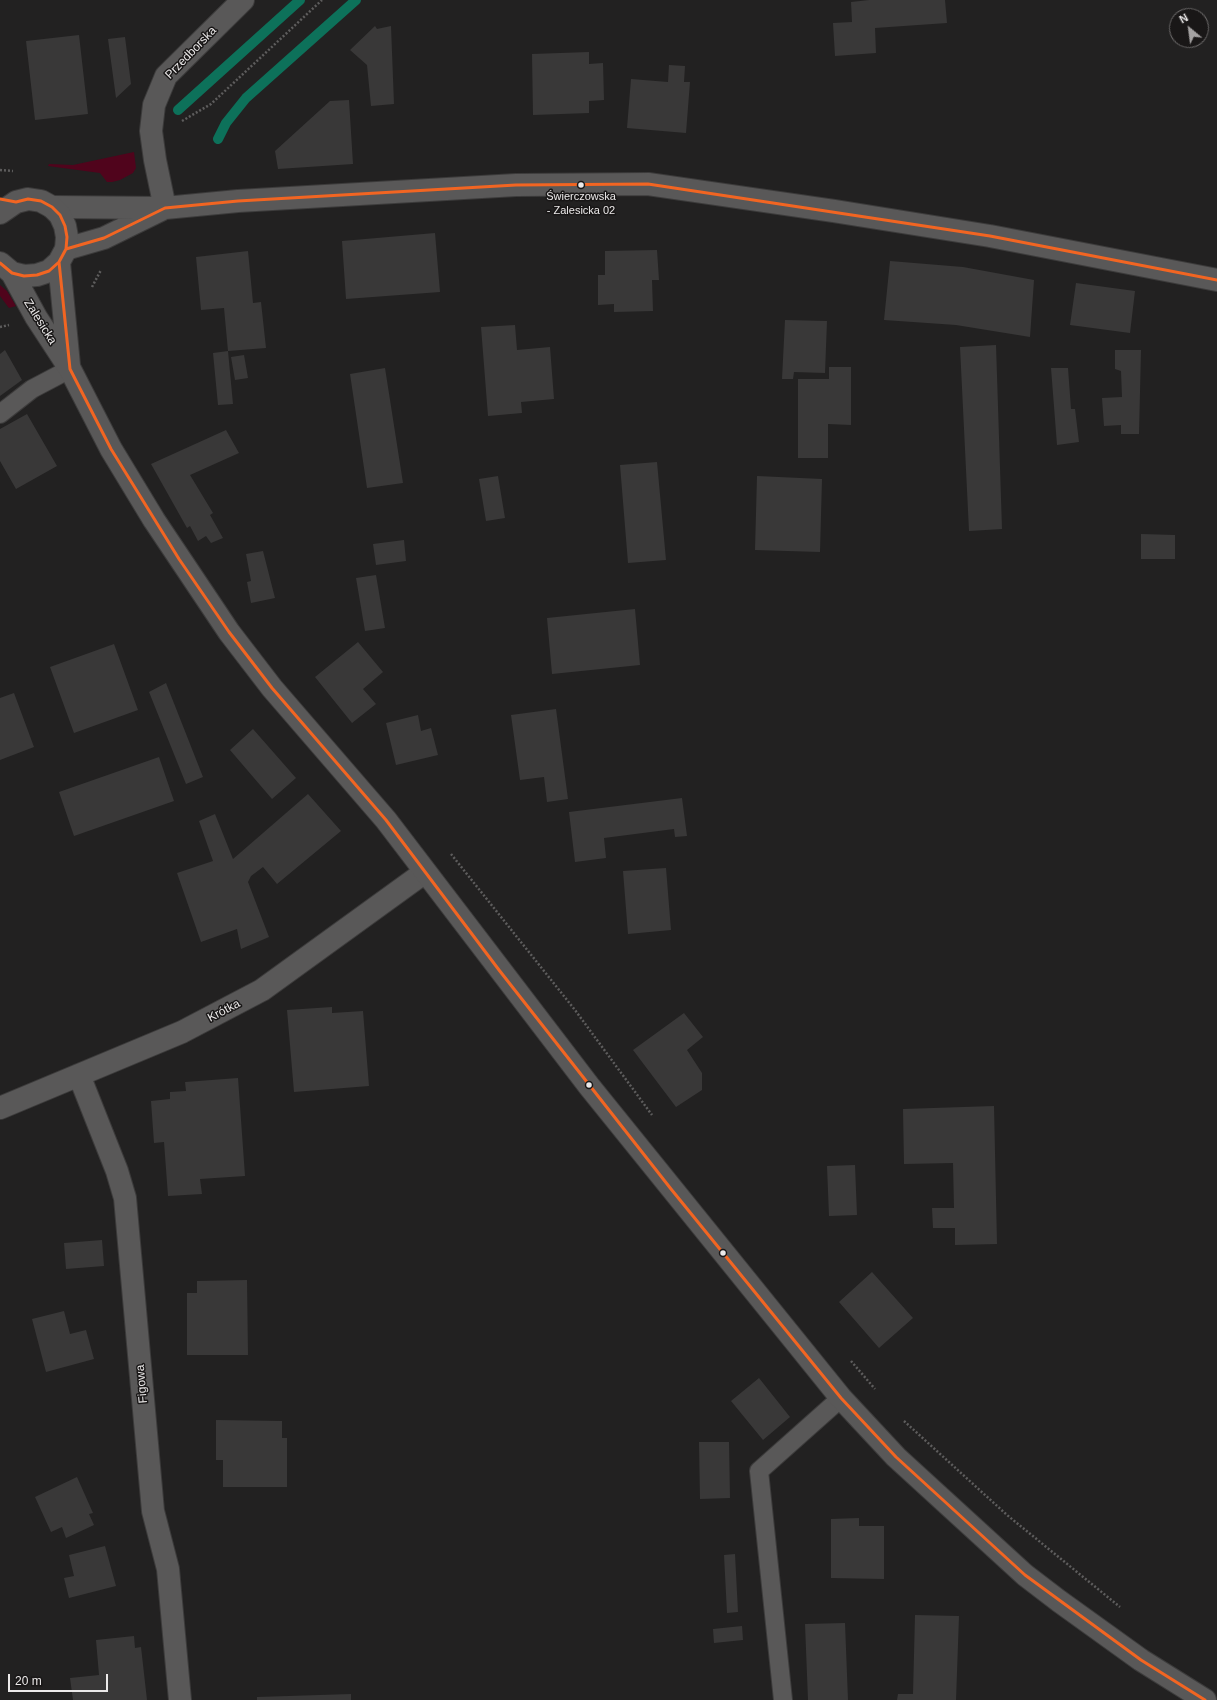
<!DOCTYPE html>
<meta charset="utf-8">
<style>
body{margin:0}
#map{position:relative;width:1217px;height:1700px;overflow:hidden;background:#222121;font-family:Helvetica,sans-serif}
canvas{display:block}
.north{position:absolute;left:1169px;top:8px;width:40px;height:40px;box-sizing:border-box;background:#191717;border:1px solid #6d6b6b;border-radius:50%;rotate:331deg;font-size:11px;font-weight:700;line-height:16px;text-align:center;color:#ebe9e9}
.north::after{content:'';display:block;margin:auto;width:14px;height:18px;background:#a5a3a3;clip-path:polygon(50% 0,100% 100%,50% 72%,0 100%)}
.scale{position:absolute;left:8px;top:1674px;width:100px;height:18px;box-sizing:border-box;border:2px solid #ebe9e9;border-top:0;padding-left:5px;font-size:12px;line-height:14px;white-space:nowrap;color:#ebe9e9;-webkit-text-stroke:3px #191717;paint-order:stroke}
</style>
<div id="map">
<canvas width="1217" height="1700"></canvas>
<div class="north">N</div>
<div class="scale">20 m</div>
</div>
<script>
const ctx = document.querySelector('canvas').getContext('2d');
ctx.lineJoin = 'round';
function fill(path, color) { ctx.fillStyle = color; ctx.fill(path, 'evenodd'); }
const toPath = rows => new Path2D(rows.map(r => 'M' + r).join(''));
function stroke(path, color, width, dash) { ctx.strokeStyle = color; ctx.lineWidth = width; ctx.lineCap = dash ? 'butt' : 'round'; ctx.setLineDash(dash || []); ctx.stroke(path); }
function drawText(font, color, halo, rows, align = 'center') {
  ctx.font = font + ' Helvetica,sans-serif'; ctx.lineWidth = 3; ctx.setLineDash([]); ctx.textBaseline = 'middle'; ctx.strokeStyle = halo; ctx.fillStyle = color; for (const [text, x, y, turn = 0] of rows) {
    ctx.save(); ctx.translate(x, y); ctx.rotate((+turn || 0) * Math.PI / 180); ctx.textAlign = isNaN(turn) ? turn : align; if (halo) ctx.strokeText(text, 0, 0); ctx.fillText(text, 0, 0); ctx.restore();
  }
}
fill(toPath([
 [134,152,136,168,133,173,120,180,112,182,107,182,100,173,48,166,49,164,73,165],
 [0,285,7,291,16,306,9,308,0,296]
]), '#50041c');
stroke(toPath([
 [178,110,300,0],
 [218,139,226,123,246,98,356,0]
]), '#0d715a', 10);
fill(toPath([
 [869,0,945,0,947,23,875,28,876,53,835,56,833,23,852,22,851,2],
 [375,26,377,29,391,26,394,104,371,106,367,65,350,50],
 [79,35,88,114,35,120,26,41],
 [125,37,131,84,116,98,108,39],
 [589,52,589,64,603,63,604,100,589,101,589,113,533,115,532,54],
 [669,65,685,66,684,82,690,82,686,133,627,128,631,79,668,82],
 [349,100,353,164,278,169,275,151,330,101],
 [435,233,440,292,346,299,342,241],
 [657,250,659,280,652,280,653,311,614,312,614,304,598,305,598,275,605,275,605,251],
 [248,251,253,303,261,302,266,348,228,351,224,308,201,310,196,257],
 [890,261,963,267,1034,280,1030,337,956,325,884,320],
 [1076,283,1135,291,1130,333,1070,325],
 [785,320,827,321,825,373,794,372,793,379,782,379],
 [515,325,517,350,550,347,554,399,521,402,522,413,488,416,481,327],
 [996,345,1002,529,969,531,960,347],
 [5,350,22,380,0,396,0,354],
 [1115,350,1141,350,1139,434,1121,434,1121,425,1104,426,1102,398,1122,397,1121,371,1115,369],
 [228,351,233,404,218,405,213,353],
 [244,355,248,378,235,380,231,357],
 [829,367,851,367,851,425,828,424,828,458,798,458,798,379,829,379],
 [385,368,403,483,367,488,350,374],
 [1051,368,1068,368,1071,409,1075,409,1079,442,1057,445],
 [27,414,57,466,16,489,0,461,0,429],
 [226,430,239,453,190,475,213,513,210,515,223,538,211,543,206,536,198,541,190,526,187,528,151,464],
 [657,462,666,560,628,563,620,465],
 [498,476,505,518,486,521,479,479],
 [757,476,822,479,820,552,755,550],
 [1141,534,1175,535,1175,559,1141,559],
 [404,540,406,561,376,565,373,544],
 [263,551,275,598,251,603,247,582,251,581,246,554],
 [376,575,385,628,365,631,356,578],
 [635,609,640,665,552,674,547,618],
 [358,642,383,672,363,689,376,704,352,723,315,677],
 [114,644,138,710,74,733,50,667],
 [166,683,203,777,186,784,149,692],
 [14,693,34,747,0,760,0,698],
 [556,709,568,799,547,802,544,777,520,780,511,715],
 [418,715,421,731,431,728,438,755,396,765,386,723],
 [253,729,296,778,272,799,230,750],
 [159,757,174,801,74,836,59,792],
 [308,794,341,831,277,884,263,867,251,876,248,882,269,937,241,949,237,929,201,942,177,873,213,861,199,821,215,814,233,859],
 [682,798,687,836,675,837,674,829,604,838,606,858,575,862,569,812],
 [666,868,671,930,628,934,623,871],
 [332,1007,332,1013,363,1011,369,1086,294,1092,287,1010],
 [684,1013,703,1037,687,1050,702,1073,702,1090,676,1107,633,1050],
 [238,1078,245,1176,200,1179,202,1194,168,1196,164,1142,154,1143,151,1101,170,1099,170,1092,186,1091,185,1082],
 [994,1106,997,1244,955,1245,955,1228,933,1228,932,1208,954,1208,953,1163,904,1164,903,1109],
 [855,1165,857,1215,829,1216,827,1166],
 [102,1240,104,1266,66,1269,64,1243],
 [872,1272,913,1318,879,1348,839,1302],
 [247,1280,248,1355,187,1355,187,1293,197,1293,197,1281],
 [64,1311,70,1334,86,1330,94,1359,46,1372,32,1319],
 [759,1378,790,1417,763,1440,731,1401],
 [216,1420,282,1421,282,1438,287,1438,287,1487,223,1487,223,1460,216,1460],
 [699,1442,729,1442,730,1498,700,1499],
 [77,1477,93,1513,89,1514,94,1525,66,1538,62,1527,51,1532,35,1497],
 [859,1518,859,1526,884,1526,884,1579,831,1578,831,1519],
 [105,1546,116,1586,69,1598,64,1578,74,1576,69,1555],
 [735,1554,738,1612,727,1613,724,1555],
 [915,1615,959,1616,956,1700,897,1700,898,1694,913,1694],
 [845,1623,848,1700,808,1700,805,1624],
 [742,1626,743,1640,714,1643,713,1629],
 [134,1636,135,1648,141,1647,147,1700,73,1700,70,1678,99,1675,96,1640],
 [351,1694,351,1700,257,1700,257,1697]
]), '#393838');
const lane = toPath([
 [0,414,32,389,70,369],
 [783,1700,759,1471,841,1398]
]);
const street = toPath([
 [52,207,165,208,238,201,516,185,648,184,834,211,990,236,1217,280],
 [165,208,155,160,151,131,154,105,166,76,243,0],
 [66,249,104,238,161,210],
 [79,1075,117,1171,125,1198,153,1511,168,1569,180,1700],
 [0,1108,182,1032,262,990,425,872]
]);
const secondary = toPath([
 [0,213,16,202,28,199,41,201,52,207,60,215,65,226,67,237,66,249,59,262,49,271,37,275,24,276,12,273,0,263],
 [59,262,69,365],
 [12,273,36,317,70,369,111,449,154,520,229,632,272,688,386,820,589,1086,841,1398,896,1457,1025,1575,1059,1601,1141,1660,1205,1700]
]);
stroke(lane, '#3c3b3b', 20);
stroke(street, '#3c3b3b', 24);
stroke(secondary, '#3c3b3b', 24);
stroke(toPath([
 [182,121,211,104,322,0],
 [0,170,13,171],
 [92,287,101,270],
 [0,327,9,325],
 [451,854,575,1010,652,1115],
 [851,1361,875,1389],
 [904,1421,1007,1515,1120,1607]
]), '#5e5d5d', 2.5, [2, 2]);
stroke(lane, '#595858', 18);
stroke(street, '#595858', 22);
stroke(secondary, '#595858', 22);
stroke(toPath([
 [0,199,16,202,28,199,41,201,52,207,60,215,65,226,67,237,66,249,59,262,49,271,37,275,24,276,12,273,0,263],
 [66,249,104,238,165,208,238,201,516,185,648,184,990,236,1217,280],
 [59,262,70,369,111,449,179,559,229,632,272,688,386,820,499,970,671,1189,841,1398,896,1457,1025,1575,1141,1660,1205,1700]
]), '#f26522', 3);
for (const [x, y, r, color] of [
 [581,185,3.5,"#ebe9e9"],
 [589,1085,3.5,"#ebe9e9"],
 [723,1253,3.5,"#ebe9e9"]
]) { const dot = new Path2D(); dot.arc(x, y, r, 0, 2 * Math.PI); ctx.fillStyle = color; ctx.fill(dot); stroke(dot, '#191717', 1.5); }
drawText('11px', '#ebe9e9', '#191717', [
 ["Świerczowska",581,197],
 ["- Zalesicka 02",581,211]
]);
drawText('12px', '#ebe9e9', '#191717', [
 ["Przedborska",191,53,-46],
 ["Zalesicka",40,322,58],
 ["Krótka",224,1011,-28],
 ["Figowa",142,1384,-95]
]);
</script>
